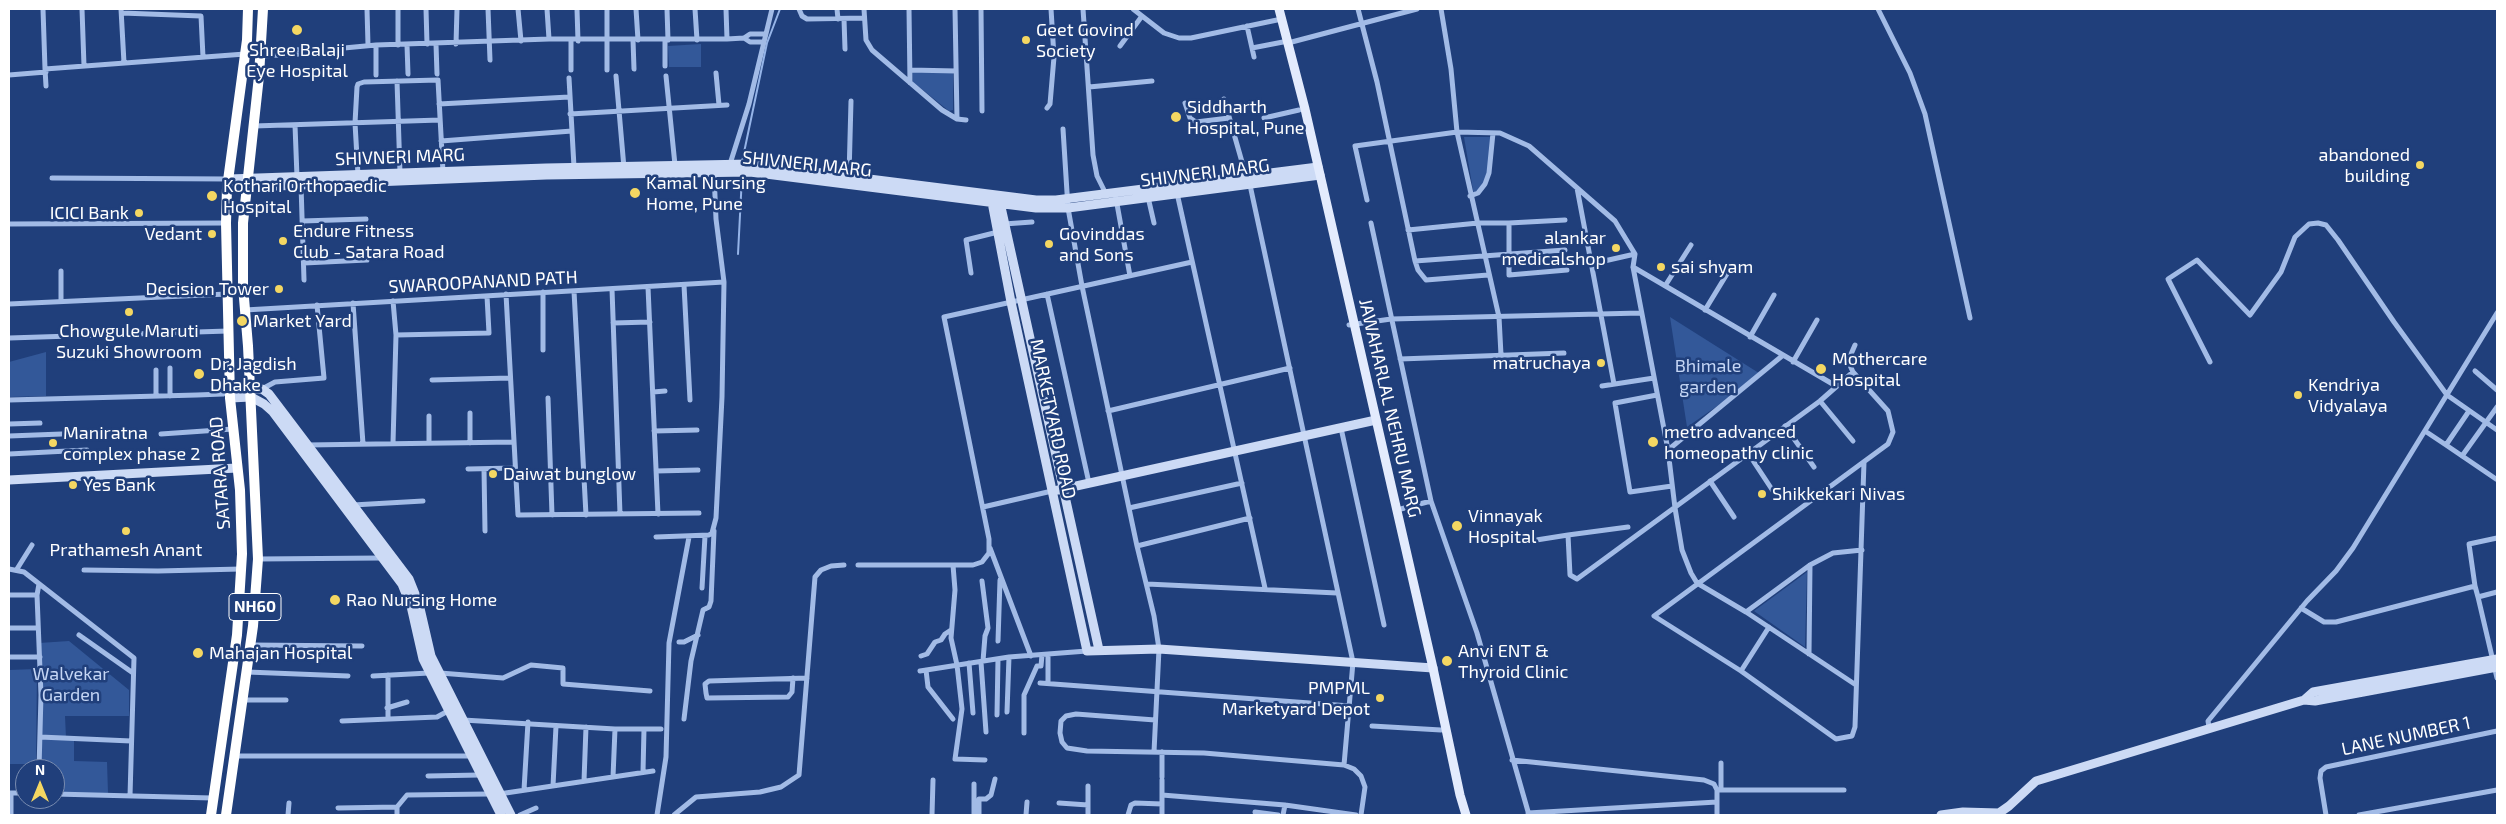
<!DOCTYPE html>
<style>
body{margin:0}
#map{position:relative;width:2506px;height:824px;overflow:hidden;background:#203f7b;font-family:"Exo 2",sans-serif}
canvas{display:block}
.frame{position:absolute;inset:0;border:10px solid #fff;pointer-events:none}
.north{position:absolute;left:15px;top:759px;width:50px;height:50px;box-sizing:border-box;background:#203f7b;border:1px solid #798cb0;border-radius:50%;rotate:0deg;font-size:14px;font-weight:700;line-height:20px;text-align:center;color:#fff}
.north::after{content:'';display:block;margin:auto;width:18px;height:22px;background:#f4d762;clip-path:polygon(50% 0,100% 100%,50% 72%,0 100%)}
</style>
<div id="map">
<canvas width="2506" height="824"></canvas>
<div class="frame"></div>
<div class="north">N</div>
</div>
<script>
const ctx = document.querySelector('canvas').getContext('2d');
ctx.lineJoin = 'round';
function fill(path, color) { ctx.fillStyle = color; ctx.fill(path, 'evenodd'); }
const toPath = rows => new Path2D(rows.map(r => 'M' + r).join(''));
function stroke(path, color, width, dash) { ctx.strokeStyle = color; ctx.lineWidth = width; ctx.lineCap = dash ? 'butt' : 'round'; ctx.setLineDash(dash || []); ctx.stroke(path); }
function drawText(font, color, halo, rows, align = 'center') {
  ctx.font = font + ' "Exo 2",sans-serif'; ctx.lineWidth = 5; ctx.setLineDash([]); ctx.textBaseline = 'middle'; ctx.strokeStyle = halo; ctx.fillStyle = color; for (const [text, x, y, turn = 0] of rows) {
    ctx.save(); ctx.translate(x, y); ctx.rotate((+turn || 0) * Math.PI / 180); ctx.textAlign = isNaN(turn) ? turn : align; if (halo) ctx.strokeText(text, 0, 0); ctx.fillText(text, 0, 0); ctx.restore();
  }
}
fill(toPath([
 [701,44,701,67,669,67,668,46],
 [912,71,953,72,953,110,949,111,913,82],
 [1464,137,1493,137,1488,176,1474,196],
 [1670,317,1762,375,1687,427],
 [46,352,46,396,9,397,9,362],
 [1807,572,1805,646,1805,647,1754,611],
 [69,641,129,690,129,716,65,716,66,738,74,738,74,761,107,762,108,793,55,794,55,769,39,769,39,643],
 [37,669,36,764,9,764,9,670]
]), '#335899');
stroke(toPath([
 [742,162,767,43,780,9],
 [738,254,742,176]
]), '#95b4e8', 2);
stroke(toPath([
 [43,9,45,69,245,54],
 [82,9,84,66],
 [121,9,124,63],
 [367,9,368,45],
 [426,9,427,44],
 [488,9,490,60],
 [518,9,521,41],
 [547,9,549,39],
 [577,9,578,41],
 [636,9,638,40],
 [667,9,668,40],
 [695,9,697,40],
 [726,9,727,39],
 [799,9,802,16,807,19,864,18],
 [837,9,838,19],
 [864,9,866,40,872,50,942,110,957,119,966,120],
 [909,9,910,83],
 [955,9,957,119],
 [981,9,982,111],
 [1083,9,1093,155,1097,176,1106,194],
 [1133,9,1164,33,1179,38,1191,38,1277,20],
 [1358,9,1377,82,1415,261,1565,250],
 [1441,9,1451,69,1457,132,1499,317,1501,355],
 [1878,9,1910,73,1925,114,1970,318],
 [122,13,201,16,203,57],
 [844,19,845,49],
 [1247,26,1254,57],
 [744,38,750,42,763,42],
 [633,40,634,69],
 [571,41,571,70],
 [1288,43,1417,9],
 [436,44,437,74],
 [456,44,457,9],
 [398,45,398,9],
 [407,45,408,74],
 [1120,46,1142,16],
 [1252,48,1283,42],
 [261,49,309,50],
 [261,56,299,54,312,51,376,45,549,39,727,39,744,38,750,34,765,34],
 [665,66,665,40],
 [45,69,46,86],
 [607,70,607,9],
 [910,70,956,71],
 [716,73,719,105],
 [9,75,46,72],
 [376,75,376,45],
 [616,76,624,168],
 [666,76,675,165],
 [569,78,574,167],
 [397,81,400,173],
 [1089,87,1152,81],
 [1224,99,1246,176,1250,185,1353,662,1344,765],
 [1185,103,1190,118,1196,122,1229,118],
 [439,104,569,97],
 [1047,108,1050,104,1054,57,1051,9],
 [570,114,727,105],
 [1264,118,1299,110],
 [295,125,297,177],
 [254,126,440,120],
 [1063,129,1068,208,1082,286,1137,546,1154,616,1159,649,1154,752],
 [441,141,572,131],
 [730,164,749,104,772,9],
 [358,175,355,123,357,87,358,84,364,82,438,80,443,172],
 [849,176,851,101],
 [52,178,229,179],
 [301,185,304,280],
 [1577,188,1614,384],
 [1115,193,1130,276],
 [1177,193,1265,588],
 [1470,196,1478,193,1485,184,1489,173,1493,133],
 [1148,197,1154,223],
 [1367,200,1355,146,1457,132,1500,133,1529,146,1615,221,1635,254,1633,267,1668,450,1675,508,1682,550,1691,573,1697,583,1746,612,1856,685],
 [302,221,366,219],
 [1371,223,1431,501],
 [1509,223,1509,275,1567,270],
 [9,224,226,223],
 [1004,224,1032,222],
 [1408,230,1478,223,1509,223,1565,220],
 [1415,261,1418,270,1426,280,1488,275],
 [304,263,367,260],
 [1591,264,1635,254],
 [1633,267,1836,386],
 [61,271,61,301],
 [971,273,966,240,998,232],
 [684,285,690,400],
 [1665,286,1691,245],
 [648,287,658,514],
 [612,289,620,514],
 [574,291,586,515],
 [543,292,543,350],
 [506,294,518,515,699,513],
 [1047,294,1089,483],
 [393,301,396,335,393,443],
 [353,303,363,444],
 [9,304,227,294],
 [245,310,724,282],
 [1705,310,1730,269],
 [613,323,650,322],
 [1349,325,1391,319,1641,313],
 [396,335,489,333,487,296],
 [1750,337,1774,295],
 [9,338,228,331],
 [1400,359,1564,353],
 [1793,362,1817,320],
 [2210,362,2168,279,2197,260,2250,315,2281,272,2295,237,2309,224,2318,223,2326,225,2338,240,2394,322,2447,395],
 [170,368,170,396],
 [156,370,156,396],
 [2475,371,2497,390],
 [1853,372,1888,411,1893,432,1888,444,1654,616,1741,671,1836,739,1852,736,1855,727,1864,462],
 [432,380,510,378],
 [1602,386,1654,378],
 [262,389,275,382,324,378,317,305],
 [653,392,665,391],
 [1657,395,1615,403,1630,492,1672,486],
 [2447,395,2497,430],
 [548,398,552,515],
 [9,400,197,395,223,394,229,389],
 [1820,401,1853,441],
 [1108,411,1290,368],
 [2469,411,2446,445,2496,479],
 [470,413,470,443],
 [429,416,429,443],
 [9,424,40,423],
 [1785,426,1814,467],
 [1341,428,1384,625],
 [654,431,697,430],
 [2425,431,2446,445],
 [161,434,233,429],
 [9,436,88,433],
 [307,445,514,442],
 [1668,450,1782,356],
 [1748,453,1773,491],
 [9,454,87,450],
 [2462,456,2497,407],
 [468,469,515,468],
 [484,469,485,531],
 [656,471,698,470],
 [1710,481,1734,517],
 [353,505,423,501],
 [983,507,1052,491],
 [1129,508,1242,483],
 [1397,510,1431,501,1477,633,1529,815],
 [1568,535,1628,527],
 [656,537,709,535,712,533,716,518,722,397,724,282,716,219,714,173],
 [1530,541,1568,535,1570,575,1577,579,1820,401,1853,372,1848,361,1855,345],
 [1137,546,1250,518],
 [990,548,1031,656],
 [258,559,381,558],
 [858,565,973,565,982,562,989,553,989,539,944,317,1192,262],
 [953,565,955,590,951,638,957,665,962,709,955,759,985,760],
 [9,569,24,572,134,658,130,796],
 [17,569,32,545],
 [84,570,158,571,241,569],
 [982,581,988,628,985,636,983,661],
 [39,584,37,595,41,695,39,769],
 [1147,584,1337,593],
 [2475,586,2469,544,2497,538],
 [702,588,705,536],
 [9,595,37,595],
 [2478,597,2497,678],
 [2301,608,2324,622,2336,622,2475,586,2478,597,2497,592],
 [1746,612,1810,565,1833,553,1862,550],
 [9,628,38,628],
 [79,635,133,673],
 [998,641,1000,580],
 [679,642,684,642,698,635],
 [251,645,362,646],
 [1809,654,1810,565],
 [921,656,927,654,935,642,941,640,945,634,951,630],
 [9,657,40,657],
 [981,662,986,732],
 [969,663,973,713],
 [926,670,928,687,953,719],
 [920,671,1009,657,1087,651],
 [1741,671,1769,627],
 [247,672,348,676],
 [440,673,503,678,531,665,563,668,563,684,650,691],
 [388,675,388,719],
 [373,676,429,673],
 [793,678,792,692,788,697,707,698,706,693,705,684,709,681,807,678],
 [1040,683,1350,706],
 [1048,683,1048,654],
 [243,700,286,700],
 [387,708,407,702],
 [1007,712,1009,657],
 [997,715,998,659],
 [684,719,691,661,703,610,709,607,711,601,714,531],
 [463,720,615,729,661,729],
 [1155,720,1076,714,1066,716,1061,721,1060,733,1062,742,1067,748,1087,751,1204,753,1344,765,1354,769,1361,776,1365,787,1361,815],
 [342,721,437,717,448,711],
 [1372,726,1441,730],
 [2209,727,2208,721,2307,601,2336,571,2353,548,2497,313],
 [1024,733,1024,695,1037,666,1041,666,1042,655],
 [40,737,131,741],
 [1162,752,1162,777],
 [234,756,471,756],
 [1512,760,1704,780,1714,784,1717,790,1844,790],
 [643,772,644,729],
 [428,776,480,775],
 [613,777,615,729],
 [584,781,586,727],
 [553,786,556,726],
 [1088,786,1088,815],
 [524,790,528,722],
 [1717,790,1717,815],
 [1721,790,1721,763],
 [9,793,25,793],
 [55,794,212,798],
 [499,794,653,771],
 [1162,795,1285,805,1356,815],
 [1059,803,1088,805],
 [397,807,397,815],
 [338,808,397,807,407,795,489,794],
 [1255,812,1278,815],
 [1528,813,1717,802],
 [11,815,11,793],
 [288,815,289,803],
 [520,815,536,808],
 [657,815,666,757,669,643,689,537],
 [674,815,696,797,760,792,781,787,799,775,815,577,821,570,831,566,844,565],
 [932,815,933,780],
 [974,815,974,784],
 [979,815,979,799,986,799,991,795,995,779],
 [1026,815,1027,802],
 [1128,815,1131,805,1135,803,1162,804],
 [1162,815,1162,780],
 [1283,815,1285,805],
 [2326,815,2320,778,2321,771,2326,767,2497,731],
 [2359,815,2497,790]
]), '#a2bbe6', 5);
stroke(toPath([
 [229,179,546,168,750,164,1036,200,1056,200,1318,167],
 [227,188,546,175,750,172,1036,208,1068,208,1320,175],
 [991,197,1011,302,1087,651,1159,649,1433,668],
 [999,198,1099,650],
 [231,389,262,389,269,394,409,579,419,604,431,656,511,815],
 [230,398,251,397,264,404,273,412,402,584,411,606,423,659,501,815],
 [9,480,237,468],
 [1058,490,1376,420],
 [2304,700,2315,701,2497,667],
 [1941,815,1963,812,1999,813,2009,806,2036,781,2304,700,2313,692,2497,659]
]), '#ccdaf5', 9);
stroke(toPath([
 [1279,9,1305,109,1433,668,1460,795,1466,815]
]), '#e3ebfd', 9);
stroke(toPath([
 [211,815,237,635,242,554,240,490,230,398,226,223,227,188,247,40,248,9],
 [226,815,253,626,258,559,248,346,243,286,243,223,259,76,263,9]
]), '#fff', 10);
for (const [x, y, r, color] of [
 [297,30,6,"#f4d762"],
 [1026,40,5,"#f4d762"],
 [1176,117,6,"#f4d762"],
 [2420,165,5,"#f4d762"],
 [635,193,6,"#f4d762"],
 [212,196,6,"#f4d762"],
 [139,213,5,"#f4d762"],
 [212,234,5,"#f4d762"],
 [283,241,5,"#f4d762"],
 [1049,244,5,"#f4d762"],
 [1616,248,5,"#f4d762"],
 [1661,267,5,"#f4d762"],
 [279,289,5,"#f4d762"],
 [129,312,5,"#f4d762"],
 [242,321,6,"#f4d762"],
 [1601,363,5,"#f4d762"],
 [1821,369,6,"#f4d762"],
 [199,374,6,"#f4d762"],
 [2298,395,5,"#f4d762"],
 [1653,442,6,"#f4d762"],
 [53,443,5,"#f4d762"],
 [493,474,5,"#f4d762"],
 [73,485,5,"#f4d762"],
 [1762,494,5,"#f4d762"],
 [1457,526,6,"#f4d762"],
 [126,531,5,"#f4d762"],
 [335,600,6,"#f4d762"],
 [198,653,6,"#f4d762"],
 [1447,661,6,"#f4d762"],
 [1380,698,5,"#f4d762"]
]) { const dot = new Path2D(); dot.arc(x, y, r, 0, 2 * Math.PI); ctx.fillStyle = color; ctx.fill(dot); stroke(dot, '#203f7b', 2); }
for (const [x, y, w] of [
 [255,607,52]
]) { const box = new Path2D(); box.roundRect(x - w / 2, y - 13.5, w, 27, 4); ctx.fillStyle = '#203f7b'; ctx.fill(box); stroke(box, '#fff', 1); }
drawText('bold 16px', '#fff', null, [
 ["NH60",255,607]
]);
drawText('18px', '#fff', '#203f7b', [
 ["Geet Govind",1036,30],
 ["Society",1036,51],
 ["Shree Balaji",297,50,"center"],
 ["Eye Hospital",297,71,"center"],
 ["Siddharth",1187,107],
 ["Hospital, Pune",1187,128],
 ["abandoned",2410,155,"right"],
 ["building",2410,176,"right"],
 ["Kamal Nursing",646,183],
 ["Home, Pune",646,204],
 ["Kothari Orthopaedic",223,186],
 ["Hospital",223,207],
 ["ICICI Bank",129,213,"right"],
 ["Endure Fitness",293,231],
 ["Club - Satara Road",293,252],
 ["Vedant",202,234,"right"],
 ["Govinddas",1059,234],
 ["and Sons",1059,255],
 ["alankar",1606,238,"right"],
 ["medicalshop",1606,259,"right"],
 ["sai shyam",1671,267],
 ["Decision Tower",269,289,"right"],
 ["Market Yard",253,321],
 ["Chowgule Maruti",129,331,"center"],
 ["Suzuki Showroom",129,352,"center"],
 ["Mothercare",1832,359],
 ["Hospital",1832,380],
 ["matruchaya",1591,363,"right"],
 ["Dr. Jagdish",210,364],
 ["Dhake",210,385],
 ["Kendriya",2308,385],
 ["Vidyalaya",2308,406],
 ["metro advanced",1664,432],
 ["homeopathy clinic",1664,453],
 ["Maniratna",63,433],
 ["complex phase 2",63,454],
 ["Daiwat bunglow",503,474],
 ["Yes Bank",83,485],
 ["Shikkekari Nivas",1772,494],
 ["Vinnayak",1468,516],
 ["Hospital",1468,537],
 ["Prathamesh Anant",126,550,"center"],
 ["Rao Nursing Home",346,600],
 ["Anvi ENT &",1458,651],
 ["Thyroid Clinic",1458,672],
 ["Mahajan Hospital",209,653],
 ["PMPML",1370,688,"right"],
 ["Marketyard Depot",1370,709,"right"]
], 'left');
drawText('18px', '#fff', '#203f7b', [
 ["SHIVNERI MARG",400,157,-2],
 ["SHIVNERI MARG",807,164,6],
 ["SHIVNERI MARG",1205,173,-7],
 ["SWAROOPANAND PATH",483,282,-3],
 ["JAWAHARLAL NEHRU MARG",1390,408,77],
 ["MARKETYARD ROAD",1053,419,78],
 ["SATARA ROAD",220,473,-94],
 ["LANE NUMBER 1",2406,736,-12]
]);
drawText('18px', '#c5d6f5', '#203f7b', [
 ["Bhimale",1708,366],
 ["garden",1708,387],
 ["Walvekar",71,674],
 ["Garden",71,695]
]);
</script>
